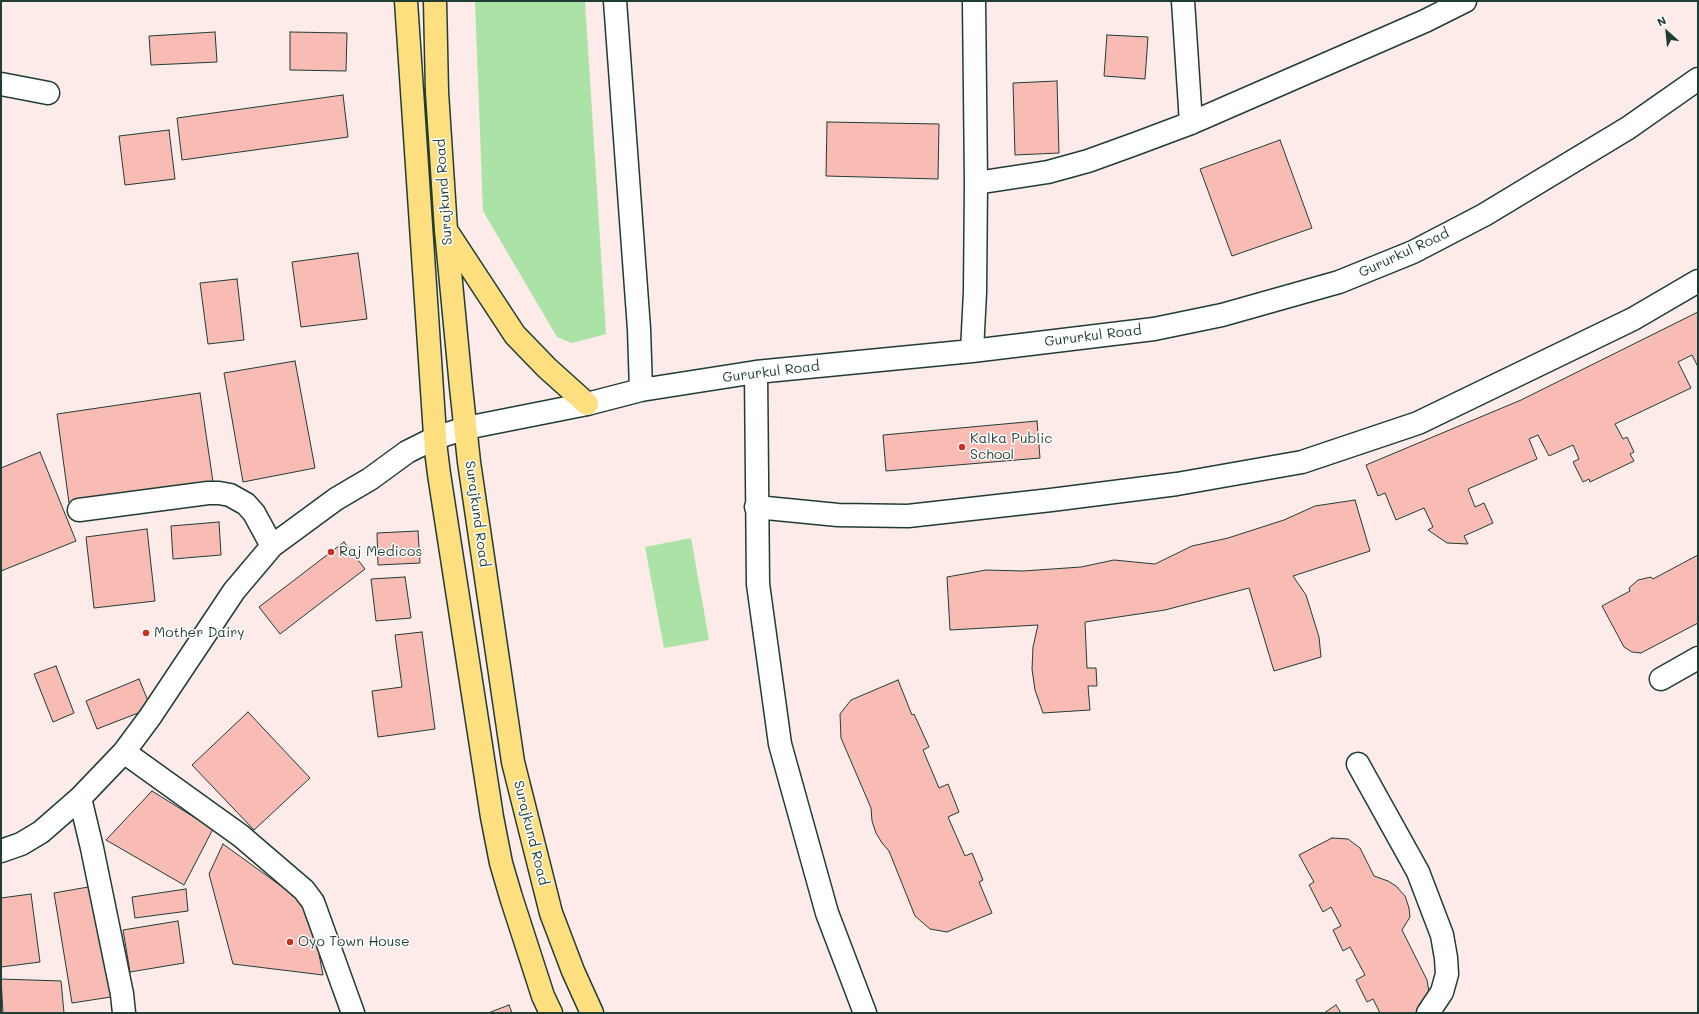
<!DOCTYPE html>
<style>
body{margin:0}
#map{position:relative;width:1699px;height:1014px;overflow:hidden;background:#fdebe9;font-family:Mali,sans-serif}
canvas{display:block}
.frame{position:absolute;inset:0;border:2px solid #1f3d34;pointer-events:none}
.north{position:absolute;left:1647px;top:12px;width:40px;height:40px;-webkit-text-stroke:3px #fff;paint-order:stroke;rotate:333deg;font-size:11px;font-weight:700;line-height:16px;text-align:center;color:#1f3d34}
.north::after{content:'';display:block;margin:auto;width:14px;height:18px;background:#1f3d34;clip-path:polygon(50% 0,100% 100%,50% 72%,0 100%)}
</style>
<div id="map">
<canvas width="1699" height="1014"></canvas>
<div class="frame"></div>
<div class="north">N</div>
</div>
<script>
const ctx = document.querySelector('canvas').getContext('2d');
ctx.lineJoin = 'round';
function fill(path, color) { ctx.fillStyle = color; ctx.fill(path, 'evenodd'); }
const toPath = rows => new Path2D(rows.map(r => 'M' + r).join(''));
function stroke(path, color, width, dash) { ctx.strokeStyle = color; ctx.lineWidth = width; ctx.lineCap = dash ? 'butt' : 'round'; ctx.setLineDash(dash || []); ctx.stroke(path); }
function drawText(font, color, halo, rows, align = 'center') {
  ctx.font = font + ' Mali,sans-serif'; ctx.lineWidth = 3; ctx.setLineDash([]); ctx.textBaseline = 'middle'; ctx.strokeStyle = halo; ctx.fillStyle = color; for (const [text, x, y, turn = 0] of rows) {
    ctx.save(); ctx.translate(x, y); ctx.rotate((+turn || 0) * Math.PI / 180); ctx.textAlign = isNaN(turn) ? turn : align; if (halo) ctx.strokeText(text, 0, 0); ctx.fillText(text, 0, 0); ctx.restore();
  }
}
fill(toPath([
 [475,1,585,1,606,334,572,343,557,337,483,211],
 [691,538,709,640,664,648,645,547]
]), '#abe2a5');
const building = toPath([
 [215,32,217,62,151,65,149,36,215,32],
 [290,32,347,33,346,71,290,70,290,32],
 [1107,35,1148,37,1145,79,1104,76,1107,35],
 [1057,81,1059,153,1015,155,1013,83,1057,81],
 [343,95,348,137,182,160,177,118,343,95],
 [827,122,939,124,938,179,826,176,827,122],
 [169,130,175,179,125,185,119,136,169,130],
 [1280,140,1312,228,1232,256,1200,169,1280,140],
 [358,253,367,319,301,327,292,262,358,253],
 [237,279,244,340,208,344,200,283,237,279],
 [1698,312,1698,367,1692,355,1678,362,1691,388,1615,424,1623,439,1627,437,1634,452,1630,454,1634,461,1590,482,1589,479,1583,482,1573,462,1579,459,1573,445,1549,456,1538,435,1529,439,1537,459,1468,489,1475,507,1484,503,1493,523,1464,536,1468,544,1447,543,1428,530,1433,527,1424,508,1396,520,1385,493,1378,496,1366,465,1521,400,1698,312],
 [295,361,315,468,243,482,224,373,295,361],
 [200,393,213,482,69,503,57,414,200,393],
 [1037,421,1040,458,886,471,883,435,1037,421],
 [40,452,76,541,1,571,1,468,40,452],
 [1355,500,1370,551,1293,576,1306,595,1319,637,1321,657,1274,671,1249,588,1165,610,1085,622,1087,668,1096,668,1097,686,1088,686,1090,710,1043,713,1035,690,1032,669,1033,647,1038,625,950,630,947,577,986,570,1023,571,1081,567,1114,560,1155,564,1192,546,1228,538,1284,520,1315,506,1355,500],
 [219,522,221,555,173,559,171,526,219,522],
 [147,529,155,601,94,608,86,537,147,529],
 [418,531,420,563,378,565,377,533,418,531],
 [344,542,365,569,280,634,259,607,344,542],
 [1698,555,1698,623,1641,653,1632,652,1624,647,1602,606,1630,591,1629,588,1638,580,1651,577,1653,579,1698,555],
 [405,577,411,618,376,621,371,579,405,577],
 [422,632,435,729,378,737,372,691,402,687,395,635,422,632],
 [56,666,74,713,53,722,34,674,56,666],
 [139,679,151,708,97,729,86,701,139,679],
 [898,680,912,715,914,714,929,747,923,750,939,788,948,784,959,812,948,817,965,856,972,853,983,880,979,882,992,913,947,932,930,929,915,916,889,851,882,843,876,833,872,821,871,808,841,738,840,714,851,700,898,680],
 [248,712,310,778,254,830,192,765,248,712],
 [152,791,213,829,184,885,106,840,152,791],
 [1332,838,1348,839,1360,848,1374,876,1388,881,1396,886,1405,896,1409,908,1410,917,1402,930,1427,980,1430,998,1422,1010,1415,1013,1380,1013,1373,999,1367,1002,1356,980,1365,975,1350,947,1343,951,1333,930,1341,926,1331,907,1323,912,1309,885,1314,882,1299,855,1332,838],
 [223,844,310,907,323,975,233,964,209,874,223,844],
 [94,886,111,997,72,1003,54,893,94,886],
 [186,889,188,911,135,918,132,897,186,889],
 [31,894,40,962,1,967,1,898,31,894],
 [178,921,184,963,130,972,123,930,178,921],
 [1,979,61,981,64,1013,3,1013,1,979],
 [509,1005,512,1013,488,1013,509,1005],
 [1336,1005,1341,1013,1324,1013,1336,1005]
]);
fill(building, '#f8bcb5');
stroke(building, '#1f3d34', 1);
const minor = toPath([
 [615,1,639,329,641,390],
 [1183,1,1191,123],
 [1,84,48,93],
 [976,183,1048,172,1088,161,1135,144,1191,123,1425,21,1465,1],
 [972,351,975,292,976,183,974,1],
 [756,372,758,584,780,744,827,913,865,1013],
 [756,507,838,515,908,516,1051,500,1177,484,1302,462,1418,423,1633,319,1698,281],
 [79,510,208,493,219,493,230,495,246,504,254,513,272,546],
 [1661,679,1698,658],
 [124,752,241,836,304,890,313,902,353,1013],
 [1358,764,1418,872,1442,935,1446,958,1447,974,1442,992,1428,1013],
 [80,798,92,848,122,994,124,1013],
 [1,851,21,844,41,832,80,798,124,752,150,717,234,591,272,546,336,499,370,479,407,452,435,438,466,428,587,404,641,390,756,372,972,351,1154,329,1222,315,1339,282,1413,252,1484,215,1628,128,1698,79]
]);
const major = toPath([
 [406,1,436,450,439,474,492,817,501,863,511,897,543,996,551,1013],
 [435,1,437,92,446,230,461,387,469,462,513,762,551,913,573,971,592,1013],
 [448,233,515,335,547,368,587,404]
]);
stroke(minor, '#1f3d34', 25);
stroke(major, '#1f3d34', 25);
stroke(minor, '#fff', 22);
stroke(major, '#fddf80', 22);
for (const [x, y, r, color] of [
 [962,447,4,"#c8321e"],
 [331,552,4,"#c8321e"],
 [146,633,4,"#c8321e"],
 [290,942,4,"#c8321e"]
]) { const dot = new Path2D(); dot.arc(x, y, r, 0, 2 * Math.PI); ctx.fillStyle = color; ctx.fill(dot); stroke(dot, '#fff', 1.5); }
drawText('14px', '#1f3d34', '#fff', [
 ["Surajkund Road",444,192,-94],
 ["Gururkul Road",1404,253,-25],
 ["Gururkul Road",1093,336,-7],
 ["Gururkul Road",771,372,-7],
 ["Surajkund Road",477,514,82],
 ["Surajkund Road",531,833,76]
]);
drawText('14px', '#1f3d34', '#fff', [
 ["Kalka Public",970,439],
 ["School",970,455],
 ["Raj Medicos",339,552],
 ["Mother Dairy",154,633],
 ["Oyo Town House",298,942]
], 'left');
</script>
